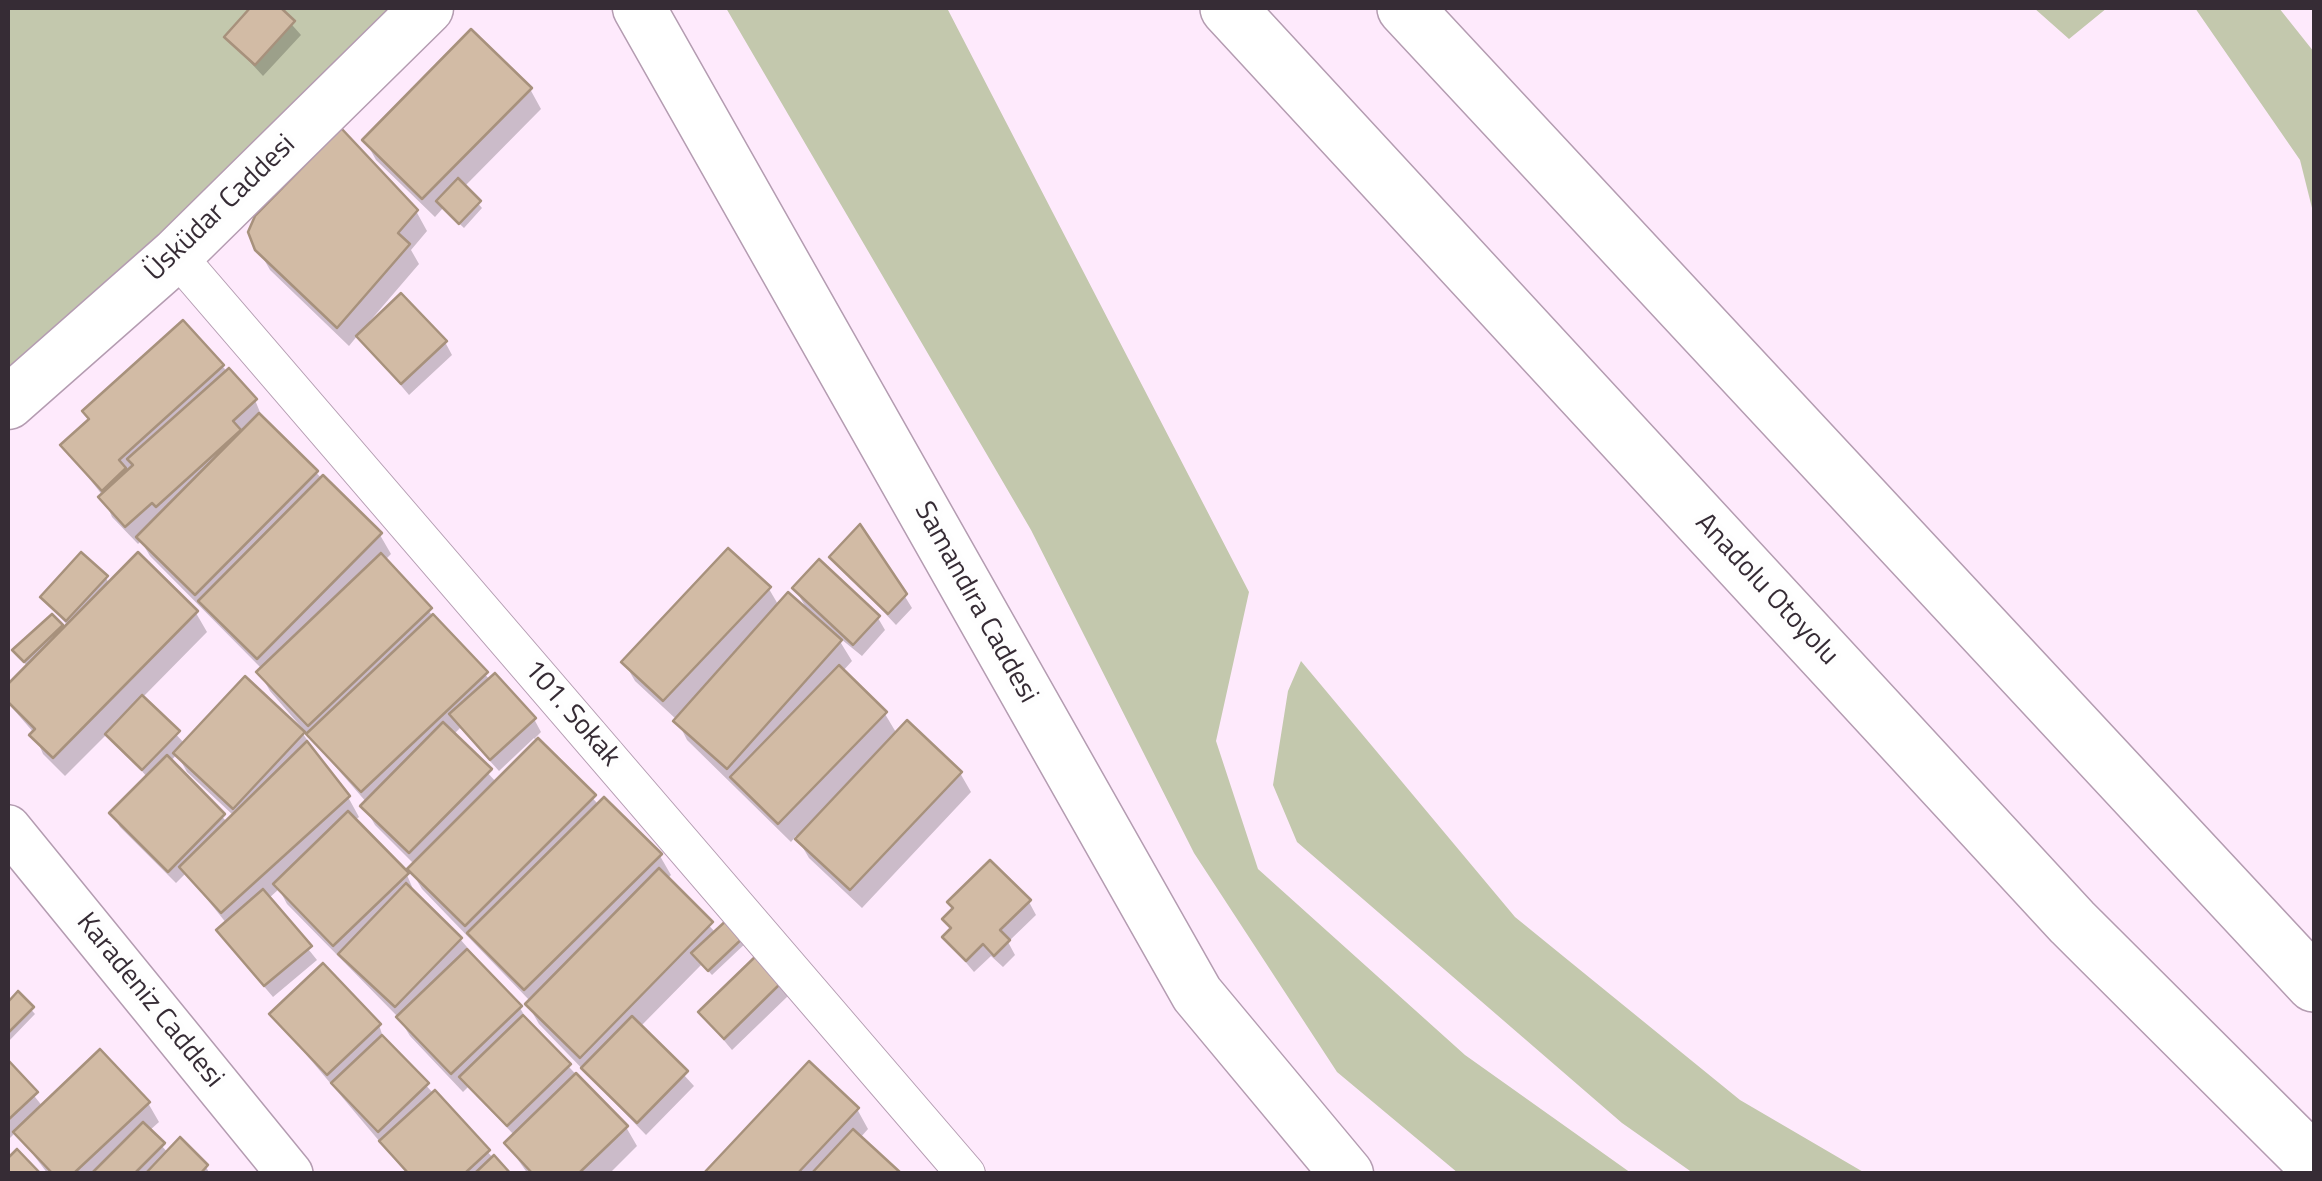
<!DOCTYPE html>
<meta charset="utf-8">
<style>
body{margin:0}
#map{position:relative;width:2322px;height:1181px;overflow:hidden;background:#feeafc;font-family:"Titillium Web",sans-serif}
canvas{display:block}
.frame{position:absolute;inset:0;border:10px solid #362c35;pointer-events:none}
</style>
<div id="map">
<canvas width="2322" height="1181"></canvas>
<div class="frame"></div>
</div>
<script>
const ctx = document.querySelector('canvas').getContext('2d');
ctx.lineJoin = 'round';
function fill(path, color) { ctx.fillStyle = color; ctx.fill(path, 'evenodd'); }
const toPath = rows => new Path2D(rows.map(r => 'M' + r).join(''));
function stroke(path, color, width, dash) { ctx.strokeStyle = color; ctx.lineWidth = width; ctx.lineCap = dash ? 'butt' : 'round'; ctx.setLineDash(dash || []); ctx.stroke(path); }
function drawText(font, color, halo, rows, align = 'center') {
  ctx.font = font + ' "Titillium Web",sans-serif'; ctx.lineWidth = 10; ctx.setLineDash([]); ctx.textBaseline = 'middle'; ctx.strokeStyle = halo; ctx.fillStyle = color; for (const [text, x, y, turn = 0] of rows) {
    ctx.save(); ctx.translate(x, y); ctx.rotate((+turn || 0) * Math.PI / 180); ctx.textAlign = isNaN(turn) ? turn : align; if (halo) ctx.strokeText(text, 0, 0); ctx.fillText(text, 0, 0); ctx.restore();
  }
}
fill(toPath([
 [8,8,392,8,172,227,8,376],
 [726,8,947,8,1249,592,1216,741,1258,869,1465,1055,1631,1173,1458,1173,1337,1072,1194,853,1031,530],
 [2034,8,2107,8,2069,39],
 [2195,8,2279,8,2314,52,2314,216,2300,160],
 [1301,661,1515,917,1740,1100,1865,1173,1693,1173,1622,1123,1297,842,1273,785,1288,691]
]), '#c3c8ad');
fill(toPath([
 [253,8,277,8,301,35,263,76,227,37],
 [530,89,541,109,464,187,482,208,464,228,443,208,435,217,376,160,365,140],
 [416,211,427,231,411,250,419,264,370,321,445,342,452,355,409,395,358,335,349,346,270,270,258,249],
 [222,366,255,400,264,422,380,535,391,554,384,561,490,680,534,719,541,732,535,738,599,805,660,856,671,875,666,880,716,933,747,942,712,975,702,964,640,1027,694,1086,646,1135,539,1024,528,1005,531,1002,422,889,410,869,415,865,375,825,364,806,367,803,270,691,259,672,262,669,150,556,141,541,138,544,112,517,103,496,63,445],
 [460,728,499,771,534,738,537,741,497,783,453,735],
 [832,557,904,595,912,608,896,625],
 [106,578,110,585,196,613,207,632,142,698,185,744,303,734,348,797,359,817,354,821,407,875,416,896,460,939,520,1008,532,1028,626,1127,637,1146,609,1174,528,1174,507,1144,515,1136,468,1087,463,1092,410,1036,399,1018,287,904,279,889,268,899,317,960,273,997,227,943,219,931,227,924,186,873,176,883,120,827,112,814,148,778,108,733,65,776,43,754,34,733,8,703,8,688,28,667,18,656,68,626,43,597],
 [177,754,187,772,234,816,228,823,170,762],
 [769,589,779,606,808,611,795,589,878,618,885,630,862,656,836,635,852,661,842,672,885,714,897,734,960,773,971,792,862,908,809,858,796,836,791,842,687,740,677,720,635,681,624,662],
 [1029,902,1036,915,1008,942,1015,955,1003,967,991,956,974,972,945,938,952,931,945,919,954,910],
 [757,958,788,996,732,1050,701,1013],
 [18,995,35,1014,8,1042,8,1006],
 [272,1014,379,1025,384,1040,508,1174,407,1174],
 [8,1063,43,1107,148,1103,159,1122,149,1131,168,1153,206,1167,210,1174,48,1174,16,1132,8,1140],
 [857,1109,868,1129,860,1138,898,1174,707,1174]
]), '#0003');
const building = toPath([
 [250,8,281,8,295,21,255,65,224,37,250,8],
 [471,29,532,88,422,199,362,140,471,29],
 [341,128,418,210,398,233,410,244,337,328,255,250,248,232,255,216,341,128],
 [458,178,481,201,459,224,436,201,458,178],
 [401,293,447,341,401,384,356,336,401,293],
 [183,320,224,365,119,460,126,468,102,491,60,445,89,419,82,411,183,320],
 [229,368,257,399,233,421,241,430,156,507,152,503,125,527,98,497,133,465,127,459,229,368],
 [259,413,318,471,195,595,136,537,259,413],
 [323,475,382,533,257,659,198,601,323,475],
 [860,524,907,594,888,614,829,557,860,524],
 [728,548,771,587,663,701,621,662,728,548],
 [81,552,108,576,66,621,40,597,81,552],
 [138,552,198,611,53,758,29,735,35,729,8,702,8,684,138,552],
 [381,553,432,608,308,726,256,672,381,553],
 [819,559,880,616,853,645,792,588,819,559],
 [788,592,842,640,727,769,673,721,788,592],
 [52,614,63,625,24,662,12,650,52,614],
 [433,614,488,672,361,792,306,734,433,614],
 [839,665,887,712,778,824,730,777,839,665],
 [495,673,536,718,490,760,449,714,495,673],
 [245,676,305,732,233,809,173,753,245,676],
 [142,695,180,731,142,770,105,734,142,695],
 [907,720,962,772,850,890,795,839,907,720],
 [443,722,492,769,409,853,360,806,443,722],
 [538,738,596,795,465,926,407,869,538,738],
 [307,741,350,796,221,913,179,867,307,741],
 [167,755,225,814,168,872,109,813,167,755],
 [604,797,662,854,524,990,467,933,604,797],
 [348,811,409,873,333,946,273,884,348,811],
 [990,860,1031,900,1000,930,1010,940,994,956,983,944,966,961,942,937,951,928,942,919,953,908,947,902,990,860],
 [659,868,713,922,580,1058,525,1004,659,868],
 [406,883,462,938,395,1007,338,954,406,883],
 [263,889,312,946,264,986,216,930,263,889],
 [729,918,746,935,708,971,691,953,729,918],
 [467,949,522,1006,451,1074,396,1017,467,949],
 [757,955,783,981,724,1039,698,1012,757,955],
 [323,963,381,1024,327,1075,269,1014,323,963],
 [18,991,34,1007,8,1033,8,1002,18,991],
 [523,1015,571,1064,507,1126,459,1077,523,1015],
 [632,1016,688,1071,637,1123,581,1068,632,1016],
 [382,1035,429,1083,378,1132,331,1083,382,1035],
 [100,1049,150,1102,73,1174,53,1174,13,1132,100,1049],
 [8,1060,38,1092,8,1120,8,1060],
 [809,1061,859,1108,797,1174,703,1174,809,1061],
 [576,1073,628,1126,578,1174,533,1174,504,1143,576,1073],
 [435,1090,490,1150,464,1174,409,1174,379,1141,435,1090],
 [143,1122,165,1143,134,1174,91,1174,143,1122],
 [853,1129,902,1174,811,1174,853,1129],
 [180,1137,208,1165,200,1174,145,1174,180,1137],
 [17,1149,41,1174,8,1174,8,1158,17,1149],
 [494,1155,511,1174,474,1174,494,1155]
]);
fill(building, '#d2bba5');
stroke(building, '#a7917c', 2.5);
const minor = toPath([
 [176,255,966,1174]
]);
const tertiary = toPath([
 [8,828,290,1174]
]);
const secondary = toPath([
 [639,8,1197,994,1347,1174],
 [8,403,176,255,427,8]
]);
const motorway = toPath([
 [1228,8,2072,922,2314,1163],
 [1405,8,2314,984]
]);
stroke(minor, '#b49cb1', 40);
stroke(tertiary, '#b49cb1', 48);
stroke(secondary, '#b49cb1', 55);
stroke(motorway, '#b49cb1', 58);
stroke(minor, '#fff', 38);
stroke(tertiary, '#fff', 45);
stroke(secondary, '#fff', 52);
stroke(motorway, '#fff', 55);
drawText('28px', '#362c35', '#fefefe', [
 ["Üsküdar Caddesi",221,209,-44],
 ["Anadolu Otoyolu",1766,590,47],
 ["Samandıra Caddesi",975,603,61],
 ["101. Sokak",571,714,49],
 ["Karadeniz Caddesi",149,1001,51]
]);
</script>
